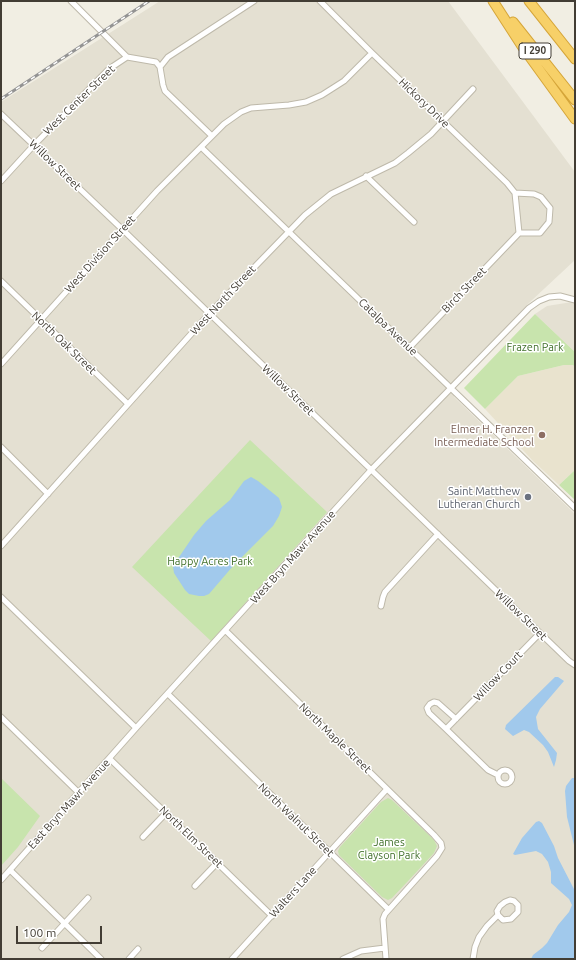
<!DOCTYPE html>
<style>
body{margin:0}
#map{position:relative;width:576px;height:960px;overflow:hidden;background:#f1eee3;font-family:Ubuntu,sans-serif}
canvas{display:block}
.frame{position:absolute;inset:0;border:2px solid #423d34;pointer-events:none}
.scale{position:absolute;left:16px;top:926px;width:86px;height:18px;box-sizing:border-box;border:2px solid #423d34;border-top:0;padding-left:5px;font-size:12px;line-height:14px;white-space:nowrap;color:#423d34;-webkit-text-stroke:3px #fff;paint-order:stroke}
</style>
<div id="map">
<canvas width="576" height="960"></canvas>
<div class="frame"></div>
<div class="scale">100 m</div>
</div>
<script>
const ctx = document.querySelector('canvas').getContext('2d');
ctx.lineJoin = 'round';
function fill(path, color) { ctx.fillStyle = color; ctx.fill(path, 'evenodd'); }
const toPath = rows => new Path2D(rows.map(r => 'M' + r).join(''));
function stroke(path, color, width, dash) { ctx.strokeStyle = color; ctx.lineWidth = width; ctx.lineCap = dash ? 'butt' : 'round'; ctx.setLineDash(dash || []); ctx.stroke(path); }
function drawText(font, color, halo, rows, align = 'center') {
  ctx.font = font + ' Ubuntu,sans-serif'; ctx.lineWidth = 3; ctx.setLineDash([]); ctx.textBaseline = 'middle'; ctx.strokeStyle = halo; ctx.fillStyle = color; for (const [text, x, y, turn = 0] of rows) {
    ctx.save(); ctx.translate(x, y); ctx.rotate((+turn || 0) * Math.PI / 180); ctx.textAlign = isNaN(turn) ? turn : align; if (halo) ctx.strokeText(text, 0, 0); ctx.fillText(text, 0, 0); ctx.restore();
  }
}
fill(toPath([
 [160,1,448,1,575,172,575,260,530,302,455,380,454,397,575,514,575,959,1,959,1,102],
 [572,302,575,304,575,352,535,314,547,306]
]), '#e4e0d2');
fill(toPath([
 [564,365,573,365,575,367,575,470,559,485,533,461,485,409,518,376]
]), '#e9e3ce');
fill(toPath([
 [535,314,575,352,575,367,573,365,564,365,518,376,485,409,464,388],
 [250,440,327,512,211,641,132,567],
 [575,470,575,500,559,485],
 [1,778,40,816,18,847,1,866],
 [388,798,392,800,434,840,437,846,434,853,409,880,392,898,388,900,382,897,342,858,339,855,338,851,340,847,381,802]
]), '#c8e4ad');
fill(toPath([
 [251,477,258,481,279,498,282,507,279,516,273,526,233,566,209,594,204,596,199,596,189,594,185,590,174,573,173,567,175,563,194,535,206,521,230,500,244,481],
 [555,677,558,677,564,681,540,709,536,717,538,729,557,753,556,760,554,767,548,752,543,745,529,732,524,730,513,736,505,729,506,725],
 [572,778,575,778,575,849,567,817,565,791,566,786],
 [539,821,542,823,554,846,558,858,575,891,575,959,531,959,533,955,542,948,547,943,558,925,569,912,572,905,569,899,551,883,551,872,548,862,542,854,536,851,515,855,513,854,522,838,536,822]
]), '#a1c9ec');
const minor = toPath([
 [71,1,127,57,156,62,160,67,163,85,165,91,212,136],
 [320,1,372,53,507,183,515,193,519,233,409,348],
 [160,67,168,57,254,1],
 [1,114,122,229,569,661,575,665],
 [201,147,575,508],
 [366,176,414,222],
 [1,181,34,145,109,69,127,57],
 [515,193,534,194,541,197,550,208,549,222,540,233,519,233],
 [1,281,128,404],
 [1,364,157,191,224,124,241,112,251,108,289,105,306,102,322,95,344,81,372,53],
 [1,447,48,494],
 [1,546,209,314,305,215,331,194,395,163,408,153,431,134,473,89],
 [1,597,136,728],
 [381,606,383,597,385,592,438,534],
 [226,631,434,835,441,843,442,848,437,856,385,914,383,919,386,959],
 [168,694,388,909],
 [1,717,79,793],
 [446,729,429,713,427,708,430,704,434,702,438,703,456,719],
 [110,759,272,916],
 '498 777a7 7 0 1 1 14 0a7 7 0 1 1-14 0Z',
 [498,775,488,770,446,729,540,633],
 [143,837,166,813],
 [10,870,101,959],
 [1,880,136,728,371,470,529,308,539,301,549,297,560,296,575,300],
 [195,886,217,863],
 [42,948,88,898],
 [129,959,138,949],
 [232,959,387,789],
 [343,959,361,951,385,948],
 [473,959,475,947,479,937,487,926,498,915,497,911,500,906,505,902,510,900,514,901,518,905,518,912,511,919,503,920,498,915]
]);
const motorway = toPath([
 [493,1,522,46,575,119],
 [529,1,575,59],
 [513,22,575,100]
]);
stroke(minor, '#beb9aa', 7);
stroke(motorway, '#d5a539', 11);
stroke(minor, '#fff', 5);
stroke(motorway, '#f7d068', 9);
const rail = toPath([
 [1,99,149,1]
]);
stroke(rail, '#939393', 3);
stroke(rail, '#fff', 1.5, [4.5]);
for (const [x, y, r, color] of [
 [542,435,4,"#8d6e63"],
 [528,497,4,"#6b7280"]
]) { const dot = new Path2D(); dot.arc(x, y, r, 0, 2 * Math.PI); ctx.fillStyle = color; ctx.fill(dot); stroke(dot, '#fff', 1.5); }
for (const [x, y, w] of [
 [535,51,32]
]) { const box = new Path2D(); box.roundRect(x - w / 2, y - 8, w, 16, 3); ctx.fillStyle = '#fff'; ctx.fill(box); stroke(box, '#423d34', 1); }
drawText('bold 10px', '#423d34', null, [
 ["I 290",535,51]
]);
drawText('11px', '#423d34', '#fff', [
 ["West Center Street",79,100,-44],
 ["Hickory Drive",424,103,44],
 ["Willow Street",55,165,44],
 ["West Division Street",100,254,-48],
 ["Birch Street",464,290,-46],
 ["West North Street",223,300,-47],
 ["Catalpa Avenue",388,327,44],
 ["North Oak Street",64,343,44],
 ["Willow Street",288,390,44],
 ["West Bryn Mawr Avenue",293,557,-48],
 ["Willow Street",521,615,44],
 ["Willow Court",498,676,-46],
 ["North Maple Street",335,738,44],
 ["East Bryn Mawr Avenue",69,804,-48],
 ["North Walnut Street",296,820,44],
 ["North Elm Street",191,837,44],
 ["Walters Lane",293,892,-48]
]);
drawText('11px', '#41702b', '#fff', [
 ["Frazen Park",535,347],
 ["Happy Acres Park",210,561],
 ["James",389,842],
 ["Clayson Park",389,855]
]);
drawText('11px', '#785e54', '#fff', [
 ["Elmer H. Franzen",534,429],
 ["Intermediate School",534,442]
], 'right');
drawText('11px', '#5b616d', '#fff', [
 ["Saint Matthew",520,491],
 ["Lutheran Church",520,504]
], 'right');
</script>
